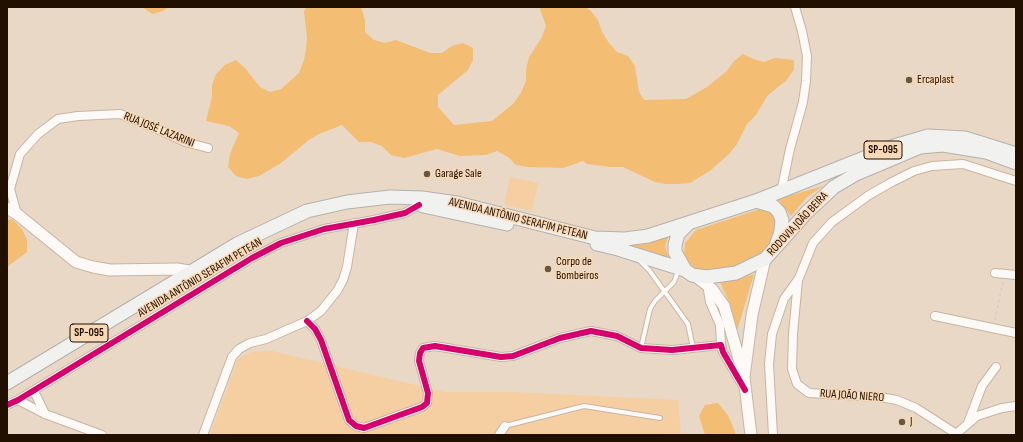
<!DOCTYPE html>
<meta charset="utf-8">
<style>
body{margin:0}
#map{position:relative;width:1023px;height:442px;overflow:hidden;background:#e9d8c6;font-family:"Sofia Sans Condensed",sans-serif}
canvas{display:block}
.frame{position:absolute;inset:0;border:8px solid #210f00;pointer-events:none}
</style>
<div id="map">
<canvas width="1023" height="442"></canvas>
<div class="frame"></div>
</div>
<script>
const ctx = document.querySelector('canvas').getContext('2d');
ctx.lineJoin = 'round';
function fill(path, color) { ctx.fillStyle = color; ctx.fill(path, 'evenodd'); }
const toPath = rows => new Path2D(rows.map(r => 'M' + r).join(''));
function stroke(path, color, width, dash) { ctx.strokeStyle = color; ctx.lineWidth = width; ctx.lineCap = dash ? 'butt' : 'round'; ctx.setLineDash(dash || []); ctx.stroke(path); }
function drawText(font, color, halo, rows, align = 'center') {
  ctx.font = font + ' "Sofia Sans Condensed",sans-serif'; ctx.lineWidth = 3; ctx.setLineDash([]); ctx.textBaseline = 'middle'; ctx.strokeStyle = halo; ctx.fillStyle = color; for (const [text, x, y, turn = 0] of rows) {
    ctx.save(); ctx.translate(x, y); ctx.rotate((+turn || 0) * Math.PI / 180); ctx.textAlign = isNaN(turn) ? turn : align; if (halo) ctx.strokeText(text, 0, 0); ctx.fillText(text, 0, 0); ctx.restore();
  }
}
fill(toPath([
 [510,177,538,183,532,211,504,205],
 [272,351,445,392,513,392,678,400,681,435,210,435,238,359,251,352]
]), '#f5cea2');
fill(toPath([
 [142,7,169,7,163,11,152,14],
 [306,7,361,7,365,20,365,32,374,40,385,43,396,40,430,53,442,53,452,46,463,43,473,48,473,60,468,70,438,95,438,107,454,125,492,121,513,104,521,93,526,81,526,70,529,57,542,37,546,26,540,9,542,7,585,7,591,11,598,20,602,32,609,43,617,52,628,56,635,66,639,92,644,100,686,99,707,87,727,71,734,61,743,54,753,59,764,62,775,58,794,60,794,69,787,80,768,95,756,115,747,124,737,144,729,154,711,170,690,183,678,184,666,184,655,182,623,167,611,167,587,164,583,161,563,168,528,167,516,165,508,157,497,151,486,155,460,156,437,149,404,158,391,155,382,146,371,142,359,142,342,125,319,134,309,140,281,163,259,176,247,179,236,176,228,167,230,154,239,133,229,126,206,121,212,97,212,85,216,74,225,65,236,60,245,68,260,87,270,92,281,89,299,73,304,60,306,49,307,37,304,12],
 [823,186,807,197,791,216,778,199],
 [760,209,773,214,781,223,774,247,734,271,711,273,694,268,684,256,685,243,696,230],
 [7,219,13,220,22,229,27,240,27,252,7,267],
 [668,237,665,247,669,258,629,246,652,242],
 [754,274,737,331,730,304,720,282,737,280],
 [718,403,727,414,732,424,736,435,705,435,699,416,705,405]
]), '#f3bd73');
const lane = toPath([
 [639,260,649,270,688,324,693,348],
 [641,348,650,309,655,301,674,282,679,269],
 [505,426,584,406,660,418]
]);
const street = toPath([
 [781,192,790,149,803,102,806,81,807,56,802,31,795,7],
 [17,214,10,189,20,154,38,134,58,119,78,116,120,114,151,126,185,142,208,148],
 [995,273,1016,275],
 [798,280,793,334,792,369,797,384,809,393,880,397,897,400,916,408,958,435],
 [707,284,710,302,720,325,721,345],
 [935,316,1016,333],
 [307,321,315,329,321,340,349,420,356,426,364,428,422,407,427,403,428,393,419,361,420,353,423,348,435,346,501,357,513,356,560,338,591,331,617,336,641,348,672,350,721,345,723,352,744,388],
 [34,391,45,414],
 [18,400,45,414,102,435],
 [7,405,18,400,252,258,281,243,324,229,374,220,405,213,419,205],
 [968,423,982,386,996,367],
 [956,434,977,416,1002,408,1016,406],
 [203,435,232,357,239,349,250,343,266,339,307,321,321,311,337,291,343,280,347,267,354,223],
 [499,435,505,426],
 [773,435,769,364,772,334,784,299,799,278,813,243,832,222,869,195,892,182,914,171,932,166,963,164,1016,181]
]);
const secondary = toPath([
 [7,208,17,214,76,262,93,267,110,270,177,269,195,272],
 [694,275,712,289,724,306,743,373],
 [751,435,744,377,752,315,765,259]
]);
const primary = toPath([
 [756,201,773,206,779,212,782,220,781,232,777,243],
 [423,206,507,224],
 [689,223,678,234,675,245,675,252,685,270,692,275,707,277,736,273,765,259,807,212,834,187,856,174,920,147,943,145,986,152,1016,163],
 [597,244,618,249,685,270],
 [7,383,237,244,307,211,347,202,390,197,422,198,457,203,595,238,625,239,648,236,756,201,894,146,928,136,965,138,1016,154]
]);
stroke(lane, '#c7b5a2', 6);
stroke(street, '#c7b5a2', 10);
stroke(secondary, '#c7b5a2', 13);
stroke(primary, '#b5b1ac', 15);
stroke(toPath([
 [995,320,1003,281]
]), '#d4cec8', 1.5, [3, 3]);
stroke(lane, '#fcf9f6', 4);
stroke(street, '#fcf9f6', 8);
stroke(secondary, '#fcf9f6', 11);
stroke(primary, '#f1f1f0', 13);
stroke(toPath([
 [307,321,315,329,321,340,349,420,356,426,364,428,422,407,427,403,428,393,419,361,420,353,423,348,435,346,501,357,513,356,560,338,591,331,617,336,641,348,672,350,721,345,723,352,745,390],
 [7,405,18,400,252,258,281,243,324,229,374,220,405,213,419,205]
]), '#d6006c', 6);
for (const [x, y, r, color] of [
 [909,80,4,"#675545"],
 [427,174,4,"#675545"],
 [548,269,4,"#675545"],
 [902,422,4,"#675545"]
]) { const dot = new Path2D(); dot.arc(x, y, r, 0, 2 * Math.PI); ctx.fillStyle = color; ctx.fill(dot); stroke(dot, '#f8d9b7', 1.5); }
for (const [x, y, w] of [
 [883,150,38],
 [89,333,38]
]) { const box = new Path2D(); box.roundRect(x - w / 2, y - 9, w, 18, 3); ctx.fillStyle = '#f8d9b7'; ctx.fill(box); stroke(box, '#210f00', 1); }
drawText('bold 11px', '#210f00', null, [
 ["SP-095",883,150],
 ["SP-095",89,333]
]);
drawText('12px', '#210f00', '#f8d9b7', [
 ["Ercaplast",917,80],
 ["Garage Sale",435,174],
 ["Corpo de",556,262],
 ["Bombeiros",556,276],
 ["J",910,422]
], 'left');
drawText('12px', '#210f00', '#f8d9b7', [
 ["RUA JOSÉ LAZARINI",159,130,22],
 ["AVENIDA ANTÔNIO SERAFIM PETEAN",518,219,14],
 ["RODOVIA JOÃO BEIRA",798,224,-47],
 ["AVENIDA ANTÔNIO SERAFIM PETEAN",200,278,-31],
 ["RUA JOÃO NIERO",852,396,4]
]);
</script>
